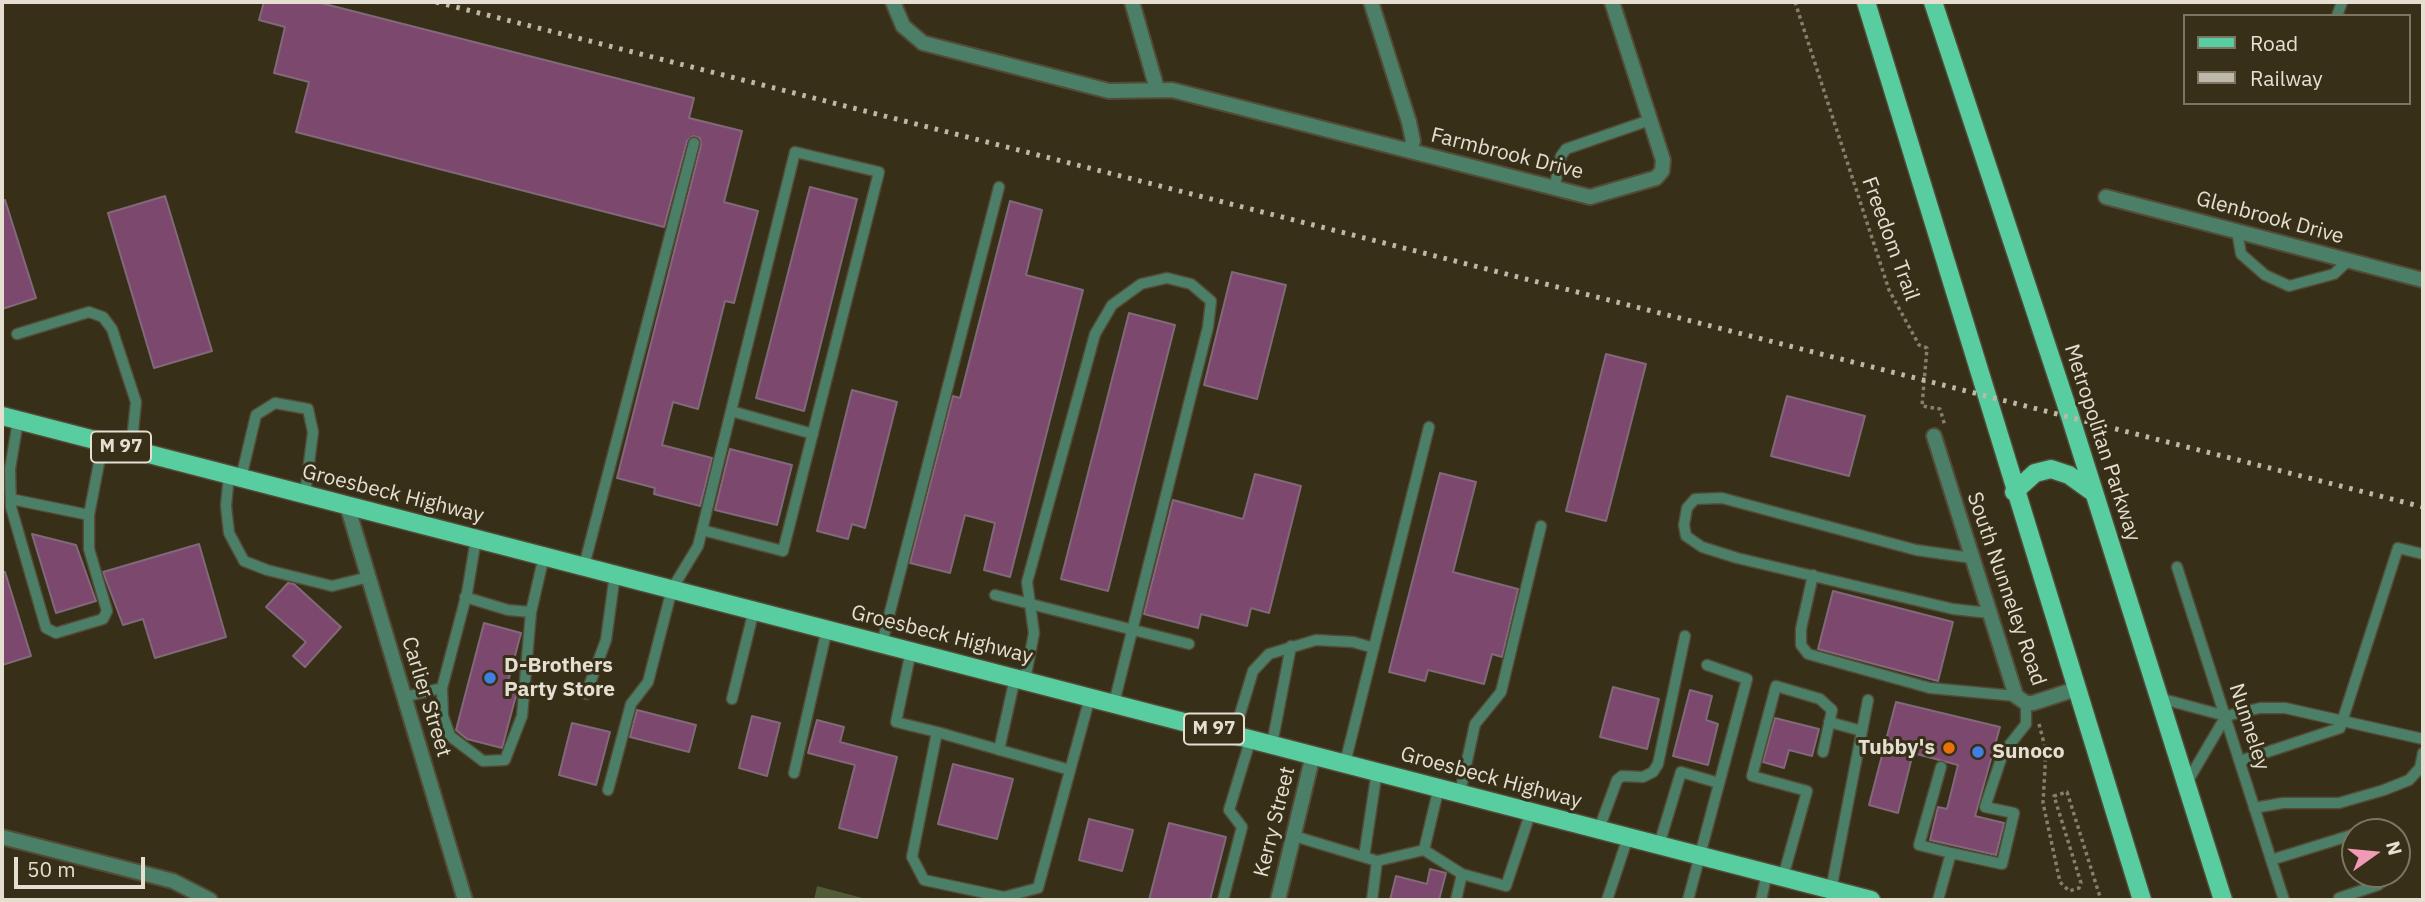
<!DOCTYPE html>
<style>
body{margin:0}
#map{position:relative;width:2425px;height:902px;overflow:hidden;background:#372f18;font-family:"IBM Plex Sans",sans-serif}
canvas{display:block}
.frame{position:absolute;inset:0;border:4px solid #e4dfd1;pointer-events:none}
.legend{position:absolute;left:2183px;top:14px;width:228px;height:91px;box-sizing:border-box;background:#372f18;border:2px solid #7c7562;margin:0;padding:9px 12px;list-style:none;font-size:21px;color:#e4dfd1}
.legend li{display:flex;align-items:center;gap:14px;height:35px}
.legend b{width:35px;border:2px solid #7c7562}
.north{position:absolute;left:2341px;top:818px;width:70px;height:70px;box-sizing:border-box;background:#372f18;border:2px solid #7c7562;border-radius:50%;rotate:75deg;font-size:19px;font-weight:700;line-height:28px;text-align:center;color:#e4dfd1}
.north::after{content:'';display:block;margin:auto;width:24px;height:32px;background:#f09ab6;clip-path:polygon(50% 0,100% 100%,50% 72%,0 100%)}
.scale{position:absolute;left:14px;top:857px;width:131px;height:32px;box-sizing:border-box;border:4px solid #e4dfd1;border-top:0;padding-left:9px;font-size:21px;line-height:24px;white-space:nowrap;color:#e4dfd1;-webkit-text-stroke:5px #372f18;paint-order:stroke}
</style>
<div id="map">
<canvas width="2425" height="902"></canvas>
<div class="frame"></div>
<ul class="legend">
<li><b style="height:9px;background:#58cea0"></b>Road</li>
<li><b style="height:9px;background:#beb8a8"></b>Railway</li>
</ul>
<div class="north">N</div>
<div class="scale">50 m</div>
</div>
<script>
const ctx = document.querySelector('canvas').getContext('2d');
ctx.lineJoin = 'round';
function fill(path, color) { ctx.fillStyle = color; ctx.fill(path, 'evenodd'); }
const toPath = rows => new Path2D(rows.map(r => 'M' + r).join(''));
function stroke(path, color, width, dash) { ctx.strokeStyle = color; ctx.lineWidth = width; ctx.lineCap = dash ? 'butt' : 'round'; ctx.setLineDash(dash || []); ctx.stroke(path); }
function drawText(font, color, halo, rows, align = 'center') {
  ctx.font = font + ' "IBM Plex Sans",sans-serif'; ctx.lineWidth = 6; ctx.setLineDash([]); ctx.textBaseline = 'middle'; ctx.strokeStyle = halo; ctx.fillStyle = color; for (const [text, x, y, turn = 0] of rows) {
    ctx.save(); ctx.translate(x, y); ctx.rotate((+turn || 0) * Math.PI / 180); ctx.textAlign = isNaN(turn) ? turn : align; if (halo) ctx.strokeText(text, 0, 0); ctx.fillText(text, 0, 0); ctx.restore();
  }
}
fill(toPath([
 [817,886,870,900,814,900]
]), '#505c35');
const building = toPath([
 [264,2,317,2,694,98,689,118,742,131,724,202,758,211,734,303,725,301,698,409,673,402,662,445,712,458,700,506,654,494,655,488,617,478,701,145,700,138,693,136,687,141,664,227,296,132,309,82,274,73,285,27,259,20,264,2],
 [810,187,857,199,804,411,756,398,810,187],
 [165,196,212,351,154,368,108,213,165,196],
 [5,200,36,298,2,309,2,201,5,200],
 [1010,201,1042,210,1026,275,1083,290,1010,577,984,570,995,523,965,515,950,573,910,563,953,396,960,398,1010,201],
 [1232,272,1286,285,1257,399,1204,385,1232,272],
 [1129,313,1175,325,1108,591,1061,579,1129,313],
 [1606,354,1646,364,1606,521,1566,511,1606,354],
 [852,390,897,402,865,528,852,524,848,539,817,531,852,390],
 [1787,396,1865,416,1849,476,1771,456,1787,396],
 [730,449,792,465,777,525,715,510,730,449],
 [1440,473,1476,482,1453,572,1518,589,1502,657,1492,654,1484,684,1428,670,1425,681,1389,672,1440,473],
 [1255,474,1301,486,1269,613,1251,608,1247,626,1201,614,1198,628,1144,614,1173,500,1243,519,1255,474],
 [32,534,76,545,96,601,56,613,32,534],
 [199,544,226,637,155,658,143,619,123,625,103,572,199,544],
 [2,572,5,572,31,656,2,665,2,572],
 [288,583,294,584,341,627,305,667,293,656,306,642,266,607,288,583],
 [1833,591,1953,622,1938,681,1818,649,1833,591],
 [484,623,521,633,508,682,517,684,517,692,502,748,467,739,456,730,484,623],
 [1613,687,1659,699,1647,749,1600,737,1613,687],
 [1690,690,1712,696,1706,720,1718,724,1708,765,1673,756,1690,690],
 [1896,702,2000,727,1975,816,2004,823,1996,855,1930,840,1938,807,1947,809,1958,765,1913,753,1898,813,1869,805,1896,702],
 [637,710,696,725,689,752,630,737,637,710],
 [752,716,780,723,767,776,739,768,752,716],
 [1775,718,1819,729,1812,756,1789,750,1784,768,1763,762,1775,718],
 [817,720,844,727,840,742,897,757,877,838,839,828,855,765,808,753,817,720],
 [572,723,610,732,596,785,559,775,572,723],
 [953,764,1013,779,997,839,938,824,953,764],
 [1089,819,1133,830,1122,871,1079,860,1089,819],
 [1169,823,1226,837,1210,900,1149,900,1169,823],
 [1430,869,1446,873,1439,900,1390,900,1396,876,1427,884,1430,869]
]);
fill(building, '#7d486e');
stroke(building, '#81697a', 2);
const service = toPath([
 [2337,16,2342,2],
 [1554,189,1561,156,1566,149,1650,120],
 [2237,231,2241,254,2265,275,2289,286,2334,274,2349,260],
 [17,334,89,312,103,317,112,329,136,402,131,450],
 [731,411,813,434],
 [18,421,10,469,11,507,46,628,56,633,103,619,107,611,89,549,89,515,103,442],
 [229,475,226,506,229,533,244,561,267,570,332,586,369,577],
 [241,478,256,415,275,403,308,409,313,432,305,495],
 [11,499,89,515],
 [476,539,467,593,442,688,443,716,450,736,483,761,505,760,522,716,531,612,544,556],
 [1972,558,1916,550,1722,498,1695,499,1687,508,1684,525,1686,536,1702,547,1737,558,1953,609,1989,613],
 [584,566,694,143],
 [2177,567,2284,900],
 [1813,575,1801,629,1801,645,1808,654,1930,688,2016,696],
 [995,595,1189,644],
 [465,597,508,610,531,612],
 [882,643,999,187],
 [911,651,896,722,937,732,912,857,924,880,1004,897,1038,888,1090,697],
 [1025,680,1034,633,1027,582,1095,334,1112,305,1141,284,1167,278,1191,284,1211,301,1208,327,1114,703],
 [586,694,606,640,615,574],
 [404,697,442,688],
 [2159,698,2226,716,2186,784],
 [732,699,754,610],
 [2226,716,2260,708,2285,708,2423,739],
 [1829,722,1862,731],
 [937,732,1070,770],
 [1234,734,1253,671,1269,654,1316,640,1353,642,1374,648],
 [1272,744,1291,646],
 [999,750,1015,678],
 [2240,761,2340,728,2398,548,2423,554],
 [1345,763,1429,427],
 [1941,767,1919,845,1951,853],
 [794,773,827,629],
 [608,790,631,704,648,682,672,589,698,546,702,530,731,411,795,152,879,172,783,551,702,530],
 [1460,793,1475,724,1501,692,1541,526],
 [2254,808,2283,803,2339,803,2384,790,2409,780,2420,768,2423,753],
 [1599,829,1617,780,1622,776,1643,777,1653,772,1658,764,1685,636],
 [2363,832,2381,827,2386,832],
 [1294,836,1377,861,1424,850,1462,874],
 [1659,845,1681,772,1719,783],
 [1424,850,1439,787],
 [1364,857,1377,771],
 [2271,860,2355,834],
 [1783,877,1807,791,1752,776,1776,686,1820,699,1832,710,1823,752],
 [1831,890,1868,700],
 [2339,898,2378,885,2392,874],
 [1223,900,1242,827,1229,810,1251,738],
 [1372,900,1377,861],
 [1456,900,1462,874,1506,886,1531,811],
 [1607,900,1628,837],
 [1688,900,1747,679,1707,665],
 [1761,900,1767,873],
 [1938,900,1951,853,2002,864,2014,813,1985,807,2003,753,2026,724,2026,703]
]);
const minor = toPath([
 [893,2,903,26,923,43,1109,91,1172,90,1590,197,1656,178,1662,171,1663,160,1612,2],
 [1132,2,1157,89],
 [1371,2,1409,122,1413,141,1410,150],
 [2106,197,2423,280],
 [1934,436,2016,696,2026,703,2033,703,2076,689],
 [347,505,465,900],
 [2,837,173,881,210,900],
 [1278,900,1313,755]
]);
const primary = toPath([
 [1866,2,2142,900],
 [1933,2,2070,416,2223,900],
 [2,416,1871,900],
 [2014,492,2035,473,2051,469,2069,475,2094,493]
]);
stroke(service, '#534b36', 13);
stroke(minor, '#534b36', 18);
stroke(primary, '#534b36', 21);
stroke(toPath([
 [1795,2,1889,290,1919,345,1927,348,1922,406,1940,409,1945,426],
 [2039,724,2046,751,2043,803,2060,882,2069,891,2079,888,2081,883,2054,796,2067,792,2101,900]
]), '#867f6c', 3.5, [3.5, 3.5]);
stroke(service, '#4b7f68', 10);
stroke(minor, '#4b7f68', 14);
stroke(primary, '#58cea0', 18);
stroke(toPath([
 [436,2,2423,507]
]), '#beb8a8', 5, [3.5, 7]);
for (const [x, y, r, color] of [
 [490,678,7,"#3f7fe0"],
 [1949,748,7,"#e8710a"],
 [1978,752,7,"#3f7fe0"]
]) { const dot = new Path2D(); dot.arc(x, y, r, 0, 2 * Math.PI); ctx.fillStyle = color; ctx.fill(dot); stroke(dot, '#372f18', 2.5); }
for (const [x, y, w] of [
 [121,447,60],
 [1214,729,60]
]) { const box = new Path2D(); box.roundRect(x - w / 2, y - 15.5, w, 31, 5); ctx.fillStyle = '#372f18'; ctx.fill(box); stroke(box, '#e4dfd1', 2); }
drawText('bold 19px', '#e4dfd1', null, [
 ["M 97",121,447],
 ["M 97",1214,729]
]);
drawText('21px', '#e4dfd1', '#372f18', [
 ["Farmbrook Drive",1507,154,14],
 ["Glenbrook Drive",2270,218,15],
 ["Freedom Trail",1890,239,70],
 ["Metropolitan Parkway",2102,443,72],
 ["Groesbeck Highway",393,494,14],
 ["South Nunneley Road",2006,589,71],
 ["Groesbeck Highway",942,635,14],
 ["Carlier Street",426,697,73],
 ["Nunneley",2249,727,72],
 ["Groesbeck Highway",1491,778,15],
 ["Kerry Street",1275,822,-76]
]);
drawText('bold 21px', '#e4dfd1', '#372f18', [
 ["D-Brothers",504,666],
 ["Party Store",504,690],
 ["Tubby's",1935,748,"right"],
 ["Sunoco",1992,752]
], 'left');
</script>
